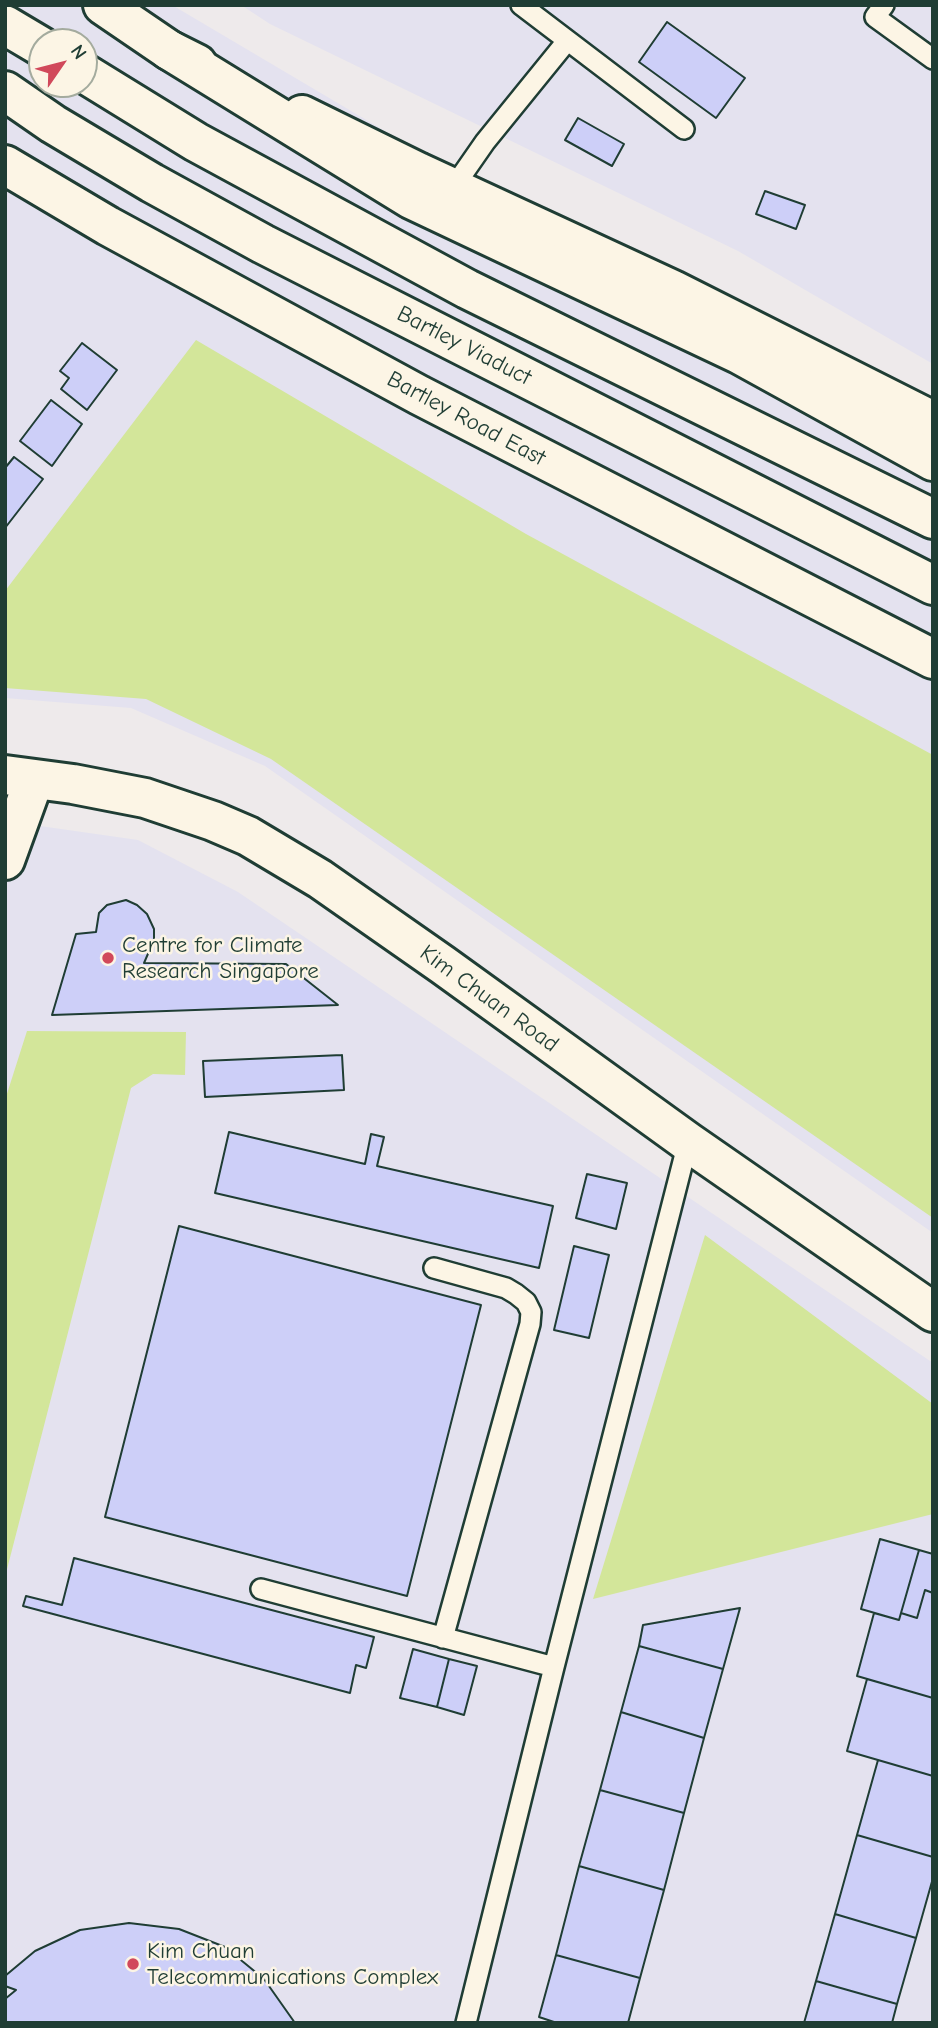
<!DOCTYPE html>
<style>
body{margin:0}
#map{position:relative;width:938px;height:2028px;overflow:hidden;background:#eeeaeb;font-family:"Comic Neue",sans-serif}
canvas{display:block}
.frame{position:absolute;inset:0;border:7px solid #1f3d34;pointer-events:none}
.north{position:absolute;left:28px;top:28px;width:70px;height:70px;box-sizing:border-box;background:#fcf5e5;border:2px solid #a4ab9e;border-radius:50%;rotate:55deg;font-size:19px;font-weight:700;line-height:28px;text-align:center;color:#1f3d34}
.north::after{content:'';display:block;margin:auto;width:24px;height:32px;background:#d1495b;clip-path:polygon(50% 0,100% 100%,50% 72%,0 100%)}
</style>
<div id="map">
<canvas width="938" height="2028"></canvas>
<div class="frame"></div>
<div class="north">N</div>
</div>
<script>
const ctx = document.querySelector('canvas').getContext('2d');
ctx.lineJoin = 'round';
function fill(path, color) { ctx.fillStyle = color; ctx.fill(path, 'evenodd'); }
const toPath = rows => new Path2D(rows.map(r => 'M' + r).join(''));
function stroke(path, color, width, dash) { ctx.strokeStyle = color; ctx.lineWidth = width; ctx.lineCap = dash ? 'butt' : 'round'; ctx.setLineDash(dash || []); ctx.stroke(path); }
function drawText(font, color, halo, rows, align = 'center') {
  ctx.font = font + ' "Comic Neue",sans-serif'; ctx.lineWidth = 5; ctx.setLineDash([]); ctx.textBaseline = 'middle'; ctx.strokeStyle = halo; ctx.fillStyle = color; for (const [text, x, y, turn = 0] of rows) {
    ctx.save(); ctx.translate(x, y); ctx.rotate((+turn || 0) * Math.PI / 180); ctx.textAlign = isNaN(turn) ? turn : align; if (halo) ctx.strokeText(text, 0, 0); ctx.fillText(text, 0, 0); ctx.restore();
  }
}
fill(toPath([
 [5,5,172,5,505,202,933,401,933,1233,265,766,131,708,5,698],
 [42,42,84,42,84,84,42,84],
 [241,5,933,5,933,364,738,251,270,24],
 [5,821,138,840,238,892,933,1363,933,2023,5,2023]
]), '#e4e2ef');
fill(toPath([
 [196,340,526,534,933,755,933,1218,271,759,146,699,5,688,5,591],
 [27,1031,186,1032,185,1075,153,1074,131,1088,5,1577,5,1100],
 [705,1235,933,1404,933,1514,593,1599]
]), '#d3e69a');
const building = toPath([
 [667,22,745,78,716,118,639,62,667,22],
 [578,118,624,144,612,166,565,140,578,118],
 [765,191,805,205,796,229,756,214,765,191],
 [82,343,117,370,87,410,61,389,69,378,60,371,82,343],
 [51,400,82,424,52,466,20,441,51,400],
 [14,457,43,479,5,528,5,468,14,457],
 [126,900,137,905,147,914,154,929,154,940,144,963,286,964,338,1005,52,1015,76,934,96,932,99,913,107,905,126,900],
 [342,1055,344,1090,205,1097,203,1061,342,1055],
 [229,1132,365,1164,371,1134,384,1137,377,1166,553,1206,539,1268,215,1193,229,1132],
 [587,1174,627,1183,616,1229,576,1218,587,1174],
 [179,1226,481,1305,407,1596,105,1517,179,1226],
 [574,1246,609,1255,589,1338,554,1330,574,1246],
 [880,1539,919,1550,899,1620,861,1609,880,1539],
 [919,1550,933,1554,933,1593,925,1590,917,1618,901,1613,919,1550],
 [74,1558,374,1637,366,1668,356,1665,350,1693,23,1606,26,1596,62,1605,74,1558],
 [925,1590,933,1593,933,1698,857,1676,874,1613,899,1620,901,1613,917,1618,925,1590],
 [740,1608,723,1669,639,1646,643,1625,740,1608],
 [639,1646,723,1669,704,1738,621,1712,639,1646],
 [413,1649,449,1659,437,1707,400,1698,413,1649],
 [449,1659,477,1666,464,1715,437,1707,449,1659],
 [867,1679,933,1698,933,1776,847,1751,867,1679],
 [621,1712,704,1738,684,1813,600,1790,621,1712],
 [878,1760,933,1776,933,1857,857,1835,878,1760],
 [600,1790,684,1813,664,1890,579,1866,600,1790],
 [857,1835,933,1857,933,1878,916,1938,835,1914,857,1835],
 [579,1866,664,1890,640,1978,556,1955,579,1866],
 [835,1914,916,1938,897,2004,816,1981,835,1914],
 [129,1923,179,1929,225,1947,264,1979,295,2023,5,2023,5,1999,16,1990,5,1986,5,1976,35,1951,80,1930,129,1923],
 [556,1955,640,1978,628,2023,557,2023,539,2017,556,1955],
 [816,1981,897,2004,892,2023,804,2023,816,1981]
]);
fill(building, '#cdcff8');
stroke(building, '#1f3d34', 2);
const lane = toPath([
 [521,5,684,129],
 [884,5,875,17,933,59],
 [453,188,485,142,567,41],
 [434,1268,506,1288,516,1294,526,1302,531,1312,530,1324,443,1638],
 [261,1589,554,1667],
 [466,2023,554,1667,688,1142]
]);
const street = toPath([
 [5,860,34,780]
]);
const secondary = toPath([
 [5,775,73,784,145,798,213,821,248,836,320,879,443,965,688,1142,933,1312]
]);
const primary = toPath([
 [103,5,169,50,197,64],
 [302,115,418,172,673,290,933,421],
 [5,165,108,226,419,395,933,659]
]);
const highway = toPath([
 [5,25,42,47],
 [169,50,411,199,739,354,933,461],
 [84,73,196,142,467,289,933,519],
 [5,91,53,124,152,183,263,244,933,585]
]);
stroke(lane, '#1f3d34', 24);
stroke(street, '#1f3d34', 44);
stroke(secondary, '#1f3d34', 44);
stroke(primary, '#1f3d34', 44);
stroke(highway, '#1f3d34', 44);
stroke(lane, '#fcf5e5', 19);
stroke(street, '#fcf5e5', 38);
stroke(secondary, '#fcf5e5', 38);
stroke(primary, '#fcf5e5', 38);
stroke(highway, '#fcf5e5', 38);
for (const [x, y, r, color] of [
 [108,958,7,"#d1495b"],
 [133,1964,7,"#d1495b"]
]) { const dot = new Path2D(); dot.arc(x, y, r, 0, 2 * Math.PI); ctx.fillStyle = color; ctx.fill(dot); stroke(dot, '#fcf5e5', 2.5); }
drawText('23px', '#1f3d34', '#fcf5e5', [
 ["Bartley Viaduct",464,346,27],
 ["Bartley Road East",466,419,28],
 ["Kim Chuan Road",489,999,36]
]);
drawText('23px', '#1f3d34', '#fcf5e5', [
 ["Centre for Climate",122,945],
 ["Research Singapore",122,971],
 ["Kim Chuan",147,1951],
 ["Telecommunications Complex",147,1977]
], 'left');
</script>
